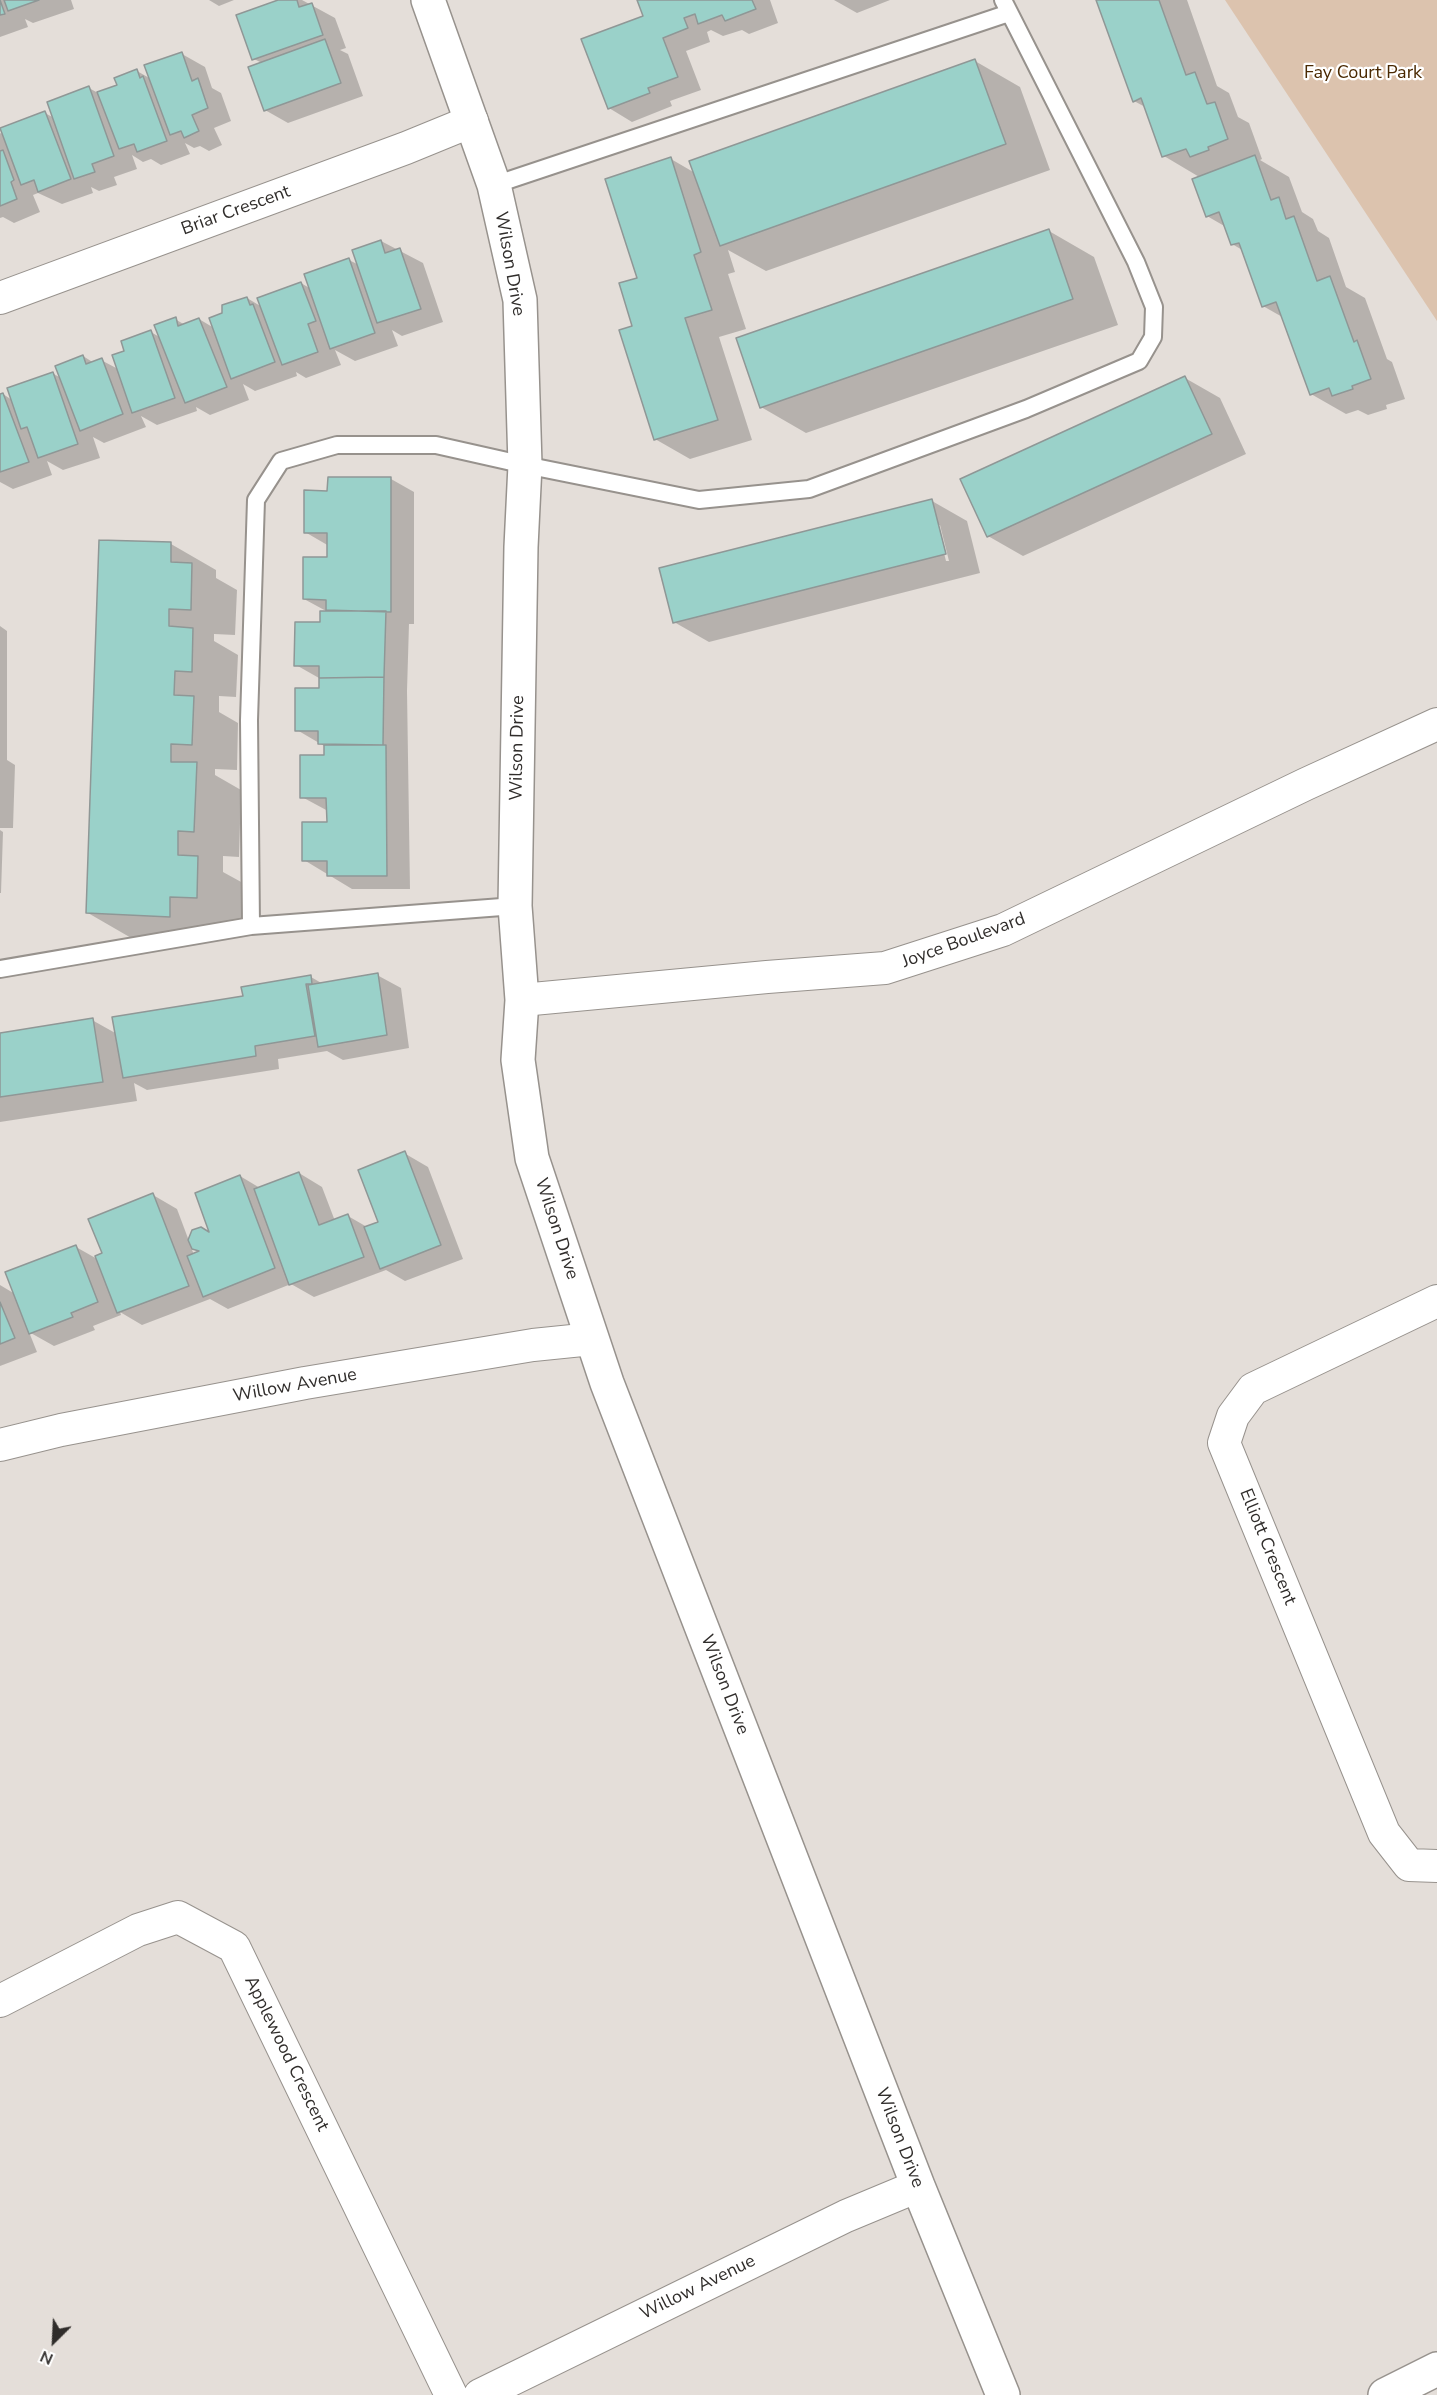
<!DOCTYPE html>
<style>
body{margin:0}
#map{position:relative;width:1437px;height:2395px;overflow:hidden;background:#e4ded9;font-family:"Nunito Sans",sans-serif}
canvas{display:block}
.north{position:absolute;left:24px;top:2311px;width:60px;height:60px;-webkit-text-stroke:4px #fff;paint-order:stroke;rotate:204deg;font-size:16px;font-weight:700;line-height:24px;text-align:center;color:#302d2b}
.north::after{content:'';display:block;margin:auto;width:21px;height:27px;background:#302d2b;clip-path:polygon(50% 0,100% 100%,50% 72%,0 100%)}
</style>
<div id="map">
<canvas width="1437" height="2395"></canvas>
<div class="north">N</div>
</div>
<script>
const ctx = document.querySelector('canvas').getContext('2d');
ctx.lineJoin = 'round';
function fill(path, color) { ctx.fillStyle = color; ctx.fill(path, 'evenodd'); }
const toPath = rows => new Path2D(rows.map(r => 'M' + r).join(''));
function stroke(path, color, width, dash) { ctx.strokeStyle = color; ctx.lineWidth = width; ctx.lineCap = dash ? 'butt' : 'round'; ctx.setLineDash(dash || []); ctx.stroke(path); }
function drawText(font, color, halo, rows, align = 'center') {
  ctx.font = font + ' "Nunito Sans",sans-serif'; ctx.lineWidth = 4.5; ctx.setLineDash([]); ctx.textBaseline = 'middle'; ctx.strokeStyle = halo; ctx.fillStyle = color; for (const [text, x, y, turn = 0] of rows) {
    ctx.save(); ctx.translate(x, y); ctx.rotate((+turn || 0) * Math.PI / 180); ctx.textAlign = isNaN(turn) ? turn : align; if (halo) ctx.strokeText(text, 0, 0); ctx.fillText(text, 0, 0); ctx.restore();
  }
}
fill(toPath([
 [1225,0,1437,0,1437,321]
]), '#dcc3ae');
fill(toPath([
 [0,0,71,0,74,9,33,23,25,19,28,27,0,37],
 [209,0,234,0,219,6],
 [283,0,302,0,335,18,346,48,340,50,348,54,363,96,288,123,265,110,262,63,254,59],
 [639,0,770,0,778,23,749,34,742,30,723,36,711,30,707,32,710,42,686,51,701,90,670,101,672,106,632,122,609,108,645,17],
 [834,0,890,0,857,13],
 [1098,0,1187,0,1217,86,1229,93,1238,117,1249,123,1262,159,1260,160,1289,177,1302,212,1313,219,1318,231,1329,238,1346,287,1365,298,1387,359,1392,362,1405,399,1386,405,1387,409,1368,415,1358,410,1346,414,1311,394,1284,318,1263,306,1244,251,1232,244,1226,227,1207,216,1201,178,1164,156,1147,108,1134,101],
 [182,54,205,67,212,88,221,93,231,121,214,128,222,145,209,151,200,146,194,148,185,143,190,154,161,165,151,159,143,162,132,155,137,169,114,177,117,185,99,191,91,187,93,193,62,204,38,193,33,195,40,212,14,223,3,217,0,218,0,133,4,135,45,113,54,118,89,88,98,93,118,86,137,71,151,79],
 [975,61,1020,87,1050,170,766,271,728,250,735,272,728,274,746,329,719,337,752,440,690,459,655,439,634,327,638,279,671,159,695,173],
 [1049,231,1094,257,1118,325,806,433,761,407],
 [381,241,423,263,443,322,402,336,392,330,398,346,355,361,335,350,341,365,306,378,296,372,297,376,255,391,243,384,249,400,210,415,196,407,197,411,157,425,141,416,146,427,104,443,93,437,100,458,63,470,47,461,52,475,13,489,0,482,0,395,3,394,12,400,52,373,61,378,83,356,94,363,101,360,118,369,126,352,151,332,161,338,175,319,185,325,199,319,214,328,224,314,247,298,262,307,301,283,311,289,349,260,359,265],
 [1185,378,1220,398,1246,454,1023,556,988,536],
 [329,478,391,479,414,492,414,624,409,624,407,691,410,889,352,889,304,860,328,824,328,811,302,797,326,756,326,747,297,730,321,689,319,678,296,665,328,612,304,599,328,559,329,546,305,532,329,493],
 [932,501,967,521,980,573,709,642,674,622],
 [937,525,940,525,949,561,946,561],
 [171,544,216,570,216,578,237,590,235,635,214,634,214,641,238,655,236,697,219,696,219,712,238,723,237,770,215,769,215,775,241,790,239,857,223,856,223,872,243,883,242,923,215,922,214,942,133,939,88,913],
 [0,626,7,631,7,760,15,765,13,828,0,828],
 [0,830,3,832,1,893,0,893],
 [377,975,401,988,409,1048,343,1060,327,1051,278,1059,279,1069,147,1090,134,1083,137,1101,0,1122,0,1034,92,1020,117,1034,311,977,323,984],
 [404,1153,428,1167,463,1259,405,1281,386,1270,314,1297,291,1284,228,1309,210,1299,142,1325,120,1312,121,1315,93,1326,95,1330,54,1346,29,1332,37,1352,0,1366,0,1285,15,1294,76,1247,99,1260,153,1195,177,1209,189,1241,212,1235,240,1176,260,1188,299,1173,322,1187,335,1221,348,1216,367,1227,380,1222],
 [191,1247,201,1252,194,1255]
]), '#0003');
const building = toPath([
 [0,0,5,14,0,15,0,0],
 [4,0,39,0,8,11,4,0],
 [278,0,297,0,299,7,312,3,323,35,252,60,236,15,278,0],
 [637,0,752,0,756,9,725,21,722,15,698,24,695,14,684,18,688,28,663,38,678,77,648,88,650,93,608,109,581,39,643,16,637,0],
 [1096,0,1159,0,1186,75,1195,72,1207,104,1215,102,1228,139,1208,147,1209,150,1190,157,1186,149,1162,157,1141,98,1133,102,1096,0],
 [325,39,341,83,264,111,248,67,325,39],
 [182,52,192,81,198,78,208,108,192,115,199,131,184,138,181,131,170,135,144,65,182,52],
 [975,59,1006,144,720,246,689,161,975,59],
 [137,69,140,78,143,76,167,141,137,152,134,144,119,149,97,92,117,85,114,78,137,69],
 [89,86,114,156,92,164,95,172,74,179,47,102,89,86],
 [45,111,71,179,38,192,34,180,21,185,0,128,45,111],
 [3,150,14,180,11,182,17,199,0,206,0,151,3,150],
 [1255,155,1271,200,1279,197,1286,219,1294,216,1317,281,1330,276,1354,342,1357,340,1371,379,1352,386,1353,389,1332,396,1329,388,1310,395,1276,302,1262,307,1239,243,1231,245,1219,212,1206,217,1192,179,1255,155],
 [671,157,701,252,694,255,712,310,685,318,718,420,654,440,619,330,632,326,619,283,637,278,605,179,671,157],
 [1049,229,1073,299,760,408,736,338,1049,229],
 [381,240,385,253,400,248,421,309,377,323,352,250,381,240],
 [349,258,375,333,330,349,304,274,349,258],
 [301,282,316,321,308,324,318,352,282,365,257,298,301,282],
 [247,297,250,305,253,304,275,362,231,379,209,318,222,313,222,305,247,297],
 [176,317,178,326,199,318,227,387,185,403,154,325,176,317],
 [151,330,175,398,132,413,112,355,124,351,121,341,151,330],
 [83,355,86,364,102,358,123,414,80,431,55,366,83,355],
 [53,372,78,444,38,458,27,427,21,429,7,388,53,372],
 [1185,376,1212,434,987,537,960,479,1185,376],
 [3,393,29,462,0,472,0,394,3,393],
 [328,477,391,477,391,612,326,610,326,600,303,599,303,557,327,557,327,533,304,533,304,490,327,491,328,477],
 [932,499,946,554,673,623,659,568,932,499],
 [99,540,171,542,171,562,192,563,191,610,169,609,169,626,193,628,192,672,175,671,174,695,194,696,192,745,171,744,171,762,197,762,194,832,178,831,178,855,198,856,197,898,170,897,170,917,86,913,99,540],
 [320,611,386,611,384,677,319,678,319,666,294,666,295,622,320,622,320,611],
 [384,677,383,745,318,744,318,731,295,731,295,688,319,688,319,678,384,677],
 [324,745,386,745,387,876,327,876,327,861,302,861,302,822,327,822,326,798,300,798,300,755,324,755,324,745],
 [378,973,387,1035,318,1047,308,985,378,973],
 [311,975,312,984,306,984,315,1036,255,1046,256,1056,123,1078,112,1017,243,996,241,987,311,975],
 [93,1018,103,1082,0,1097,0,1033,93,1018],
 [405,1151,441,1245,380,1269,364,1227,378,1222,358,1170,405,1151],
 [299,1172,319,1225,348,1214,364,1257,289,1285,254,1189,299,1172],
 [240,1175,275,1268,203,1297,187,1256,199,1251,192,1249,188,1240,192,1230,201,1227,209,1232,195,1193,240,1175],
 [153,1193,189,1286,117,1313,95,1256,102,1253,88,1219,153,1193],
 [76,1245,98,1302,71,1313,73,1317,29,1334,5,1272,76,1245],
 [0,1302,15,1338,0,1344,0,1302]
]);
fill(building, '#9ad1c9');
stroke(building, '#8f9796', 1.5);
const service = toPath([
 [494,185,1009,13],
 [251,926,249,720,256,500,281,461,337,445,436,445,525,465,699,500,809,489,1026,409,1139,361,1153,337,1154,307,1136,262,1003,0],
 [0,969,251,926,515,906]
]);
const minor = toPath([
 [0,298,406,148,472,121],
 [522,1000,767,977,885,968,1003,930,1306,784,1437,724],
 [1437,1301,1253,1389,1233,1416,1224,1443,1384,1833,1409,1865,1437,1866],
 [0,1445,61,1430,305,1383,533,1345,592,1339],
 [0,2001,138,1930,178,1917,234,1947,451,2395],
 [480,2395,846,2216,918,2186]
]);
const tertiary = toPath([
 [428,0,494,185,520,300,525,465,521,547,515,906,522,1000,518,1060,532,1158,607,1383,918,2186,1003,2395]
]);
const secondary = toPath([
 [1385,2395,1437,2369]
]);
stroke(service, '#97928d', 20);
stroke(minor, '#97928d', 34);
stroke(tertiary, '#97928d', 36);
stroke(secondary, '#97928d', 36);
stroke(service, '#fff', 16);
stroke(minor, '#fff', 32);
stroke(tertiary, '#fff', 33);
stroke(secondary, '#fff', 33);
drawText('18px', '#4a2902', '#fff', [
 ["Fay Court Park",1363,74]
]);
drawText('18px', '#302d2b', '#fff', [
 ["Briar Crescent",236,211,-20],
 ["Wilson Drive",509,264,80],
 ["Wilson Drive",518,748,-89],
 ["Joyce Boulevard",964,941,-20],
 ["Wilson Drive",556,1229,72],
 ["Willow Avenue",295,1386,-10],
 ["Elliott Crescent",1267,1547,68],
 ["Wilson Drive",724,1685,69],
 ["Applewood Crescent",286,2054,64],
 ["Wilson Drive",899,2138,69],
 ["Willow Avenue",698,2288,-26]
]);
</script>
